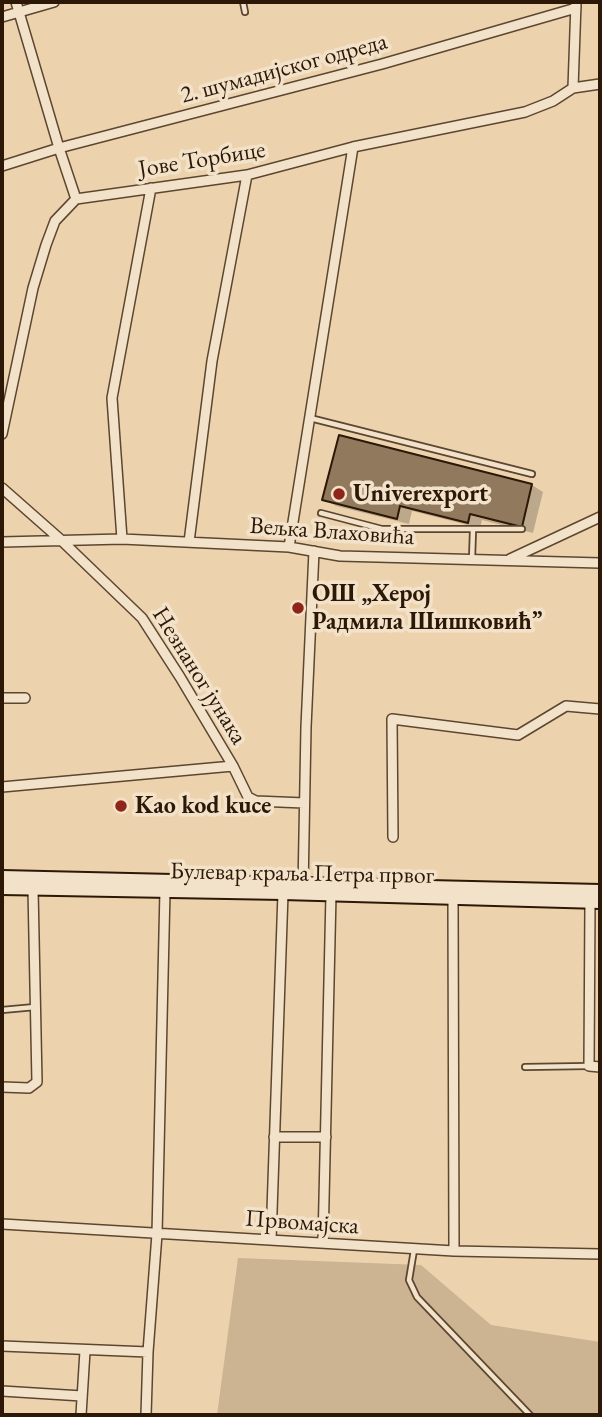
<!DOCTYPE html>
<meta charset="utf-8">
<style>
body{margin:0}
#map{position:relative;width:602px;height:1417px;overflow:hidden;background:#ecd3ad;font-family:"EB Garamond",serif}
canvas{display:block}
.frame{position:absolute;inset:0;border:4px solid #2d1706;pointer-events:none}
</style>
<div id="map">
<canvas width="602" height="1417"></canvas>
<div class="frame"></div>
</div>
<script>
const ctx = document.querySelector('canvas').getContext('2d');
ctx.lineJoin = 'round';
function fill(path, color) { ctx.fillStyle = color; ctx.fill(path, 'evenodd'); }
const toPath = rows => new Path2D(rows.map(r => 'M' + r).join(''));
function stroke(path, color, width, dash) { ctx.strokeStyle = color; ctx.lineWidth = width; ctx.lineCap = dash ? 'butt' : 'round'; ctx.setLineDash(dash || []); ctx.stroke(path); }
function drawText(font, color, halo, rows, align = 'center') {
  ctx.font = font + ' "EB Garamond",serif'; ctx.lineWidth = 7; ctx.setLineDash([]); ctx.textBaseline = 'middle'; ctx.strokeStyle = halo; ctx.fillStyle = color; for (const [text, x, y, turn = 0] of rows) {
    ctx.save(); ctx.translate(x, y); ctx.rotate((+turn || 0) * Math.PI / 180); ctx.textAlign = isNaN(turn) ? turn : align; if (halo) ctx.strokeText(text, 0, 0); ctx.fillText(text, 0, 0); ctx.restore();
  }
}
fill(toPath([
 [238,1258,421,1265,491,1325,600,1342,600,1415,217,1415]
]), '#ccb391');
fill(toPath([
 [532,485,543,492,533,533,482,520,480,528,412,511,409,524,336,506,324,499]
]), '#0003');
const building = toPath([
 [339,435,532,484,522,527,470,514,468,523,400,506,397,519,322,500,339,435]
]);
fill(building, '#90795d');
stroke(building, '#2d1706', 2);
const service = toPath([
 [243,2,245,12],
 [310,418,532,474],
 [321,513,382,529,522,529],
 [472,559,473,530],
 [2,1010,35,1007],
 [525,1067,588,1066],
 [414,1250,409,1280,417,1297,530,1415]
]);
const minor = toPath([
 [16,2,59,148,76,199],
 [2,17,54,2],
 [573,88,576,3],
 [2,166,59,148,382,64,576,8],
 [2,434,33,288,46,245,55,221,76,199,247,175,353,147,525,112,553,101,573,88,600,84],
 [2,488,61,540,142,618,180,677,233,766,248,797,256,801,304,803],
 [122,539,112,398,151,188],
 [2,542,122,539,289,547,340,556,600,563],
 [189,542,212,361,247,175],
 [289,547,353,147],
 [510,559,600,517],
 [2,698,25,698],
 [2,787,233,766],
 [393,837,392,719,518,735,566,706,600,709],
 [303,889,306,727,314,551],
 [453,899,454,1251],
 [590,902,589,1066,600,1067],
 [2,1087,29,1088,37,1082,33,889],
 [274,1137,326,1137],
 [2,1224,454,1251,600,1254],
 [271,1240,283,893],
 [323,1243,331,894],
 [2,1346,148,1352],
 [2,1391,82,1396],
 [81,1415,85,1351],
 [146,1415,148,1352,157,1234,165,891]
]);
const secondary = toPath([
 [2,877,600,891],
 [2,888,283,893,600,902]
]);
stroke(service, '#5d4630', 8);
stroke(minor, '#5d4630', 12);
stroke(secondary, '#2d1706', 16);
stroke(service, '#f3e2ca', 4.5);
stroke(minor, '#f3e2ca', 9);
stroke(secondary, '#f3e2ca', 12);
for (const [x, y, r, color] of [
 [339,494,7,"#8f2418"],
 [298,608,7,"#8f2418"],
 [121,806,7,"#8f2418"]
]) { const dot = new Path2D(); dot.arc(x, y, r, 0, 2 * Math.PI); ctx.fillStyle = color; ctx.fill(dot); stroke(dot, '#f3e2ca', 2.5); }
drawText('24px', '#2d1706', '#f3e2ca', [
 ["2. шумадијског одреда",284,69,-15],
 ["Јове Торбице",202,160,-9],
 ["Вељка Влаховића",332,532,4],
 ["Незнаног јунака",199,676,58],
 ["Булевар краља Петра првог",302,874,1],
 ["Првомајска",302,1223,4]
]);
drawText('bold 24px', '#2d1706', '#f3e2ca', [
 ["Univerexport",353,494],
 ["ОШ „Херој",312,594],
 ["Радмила Шишковић”",312,622],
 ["Kao kod kuce",135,806]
], 'left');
</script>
